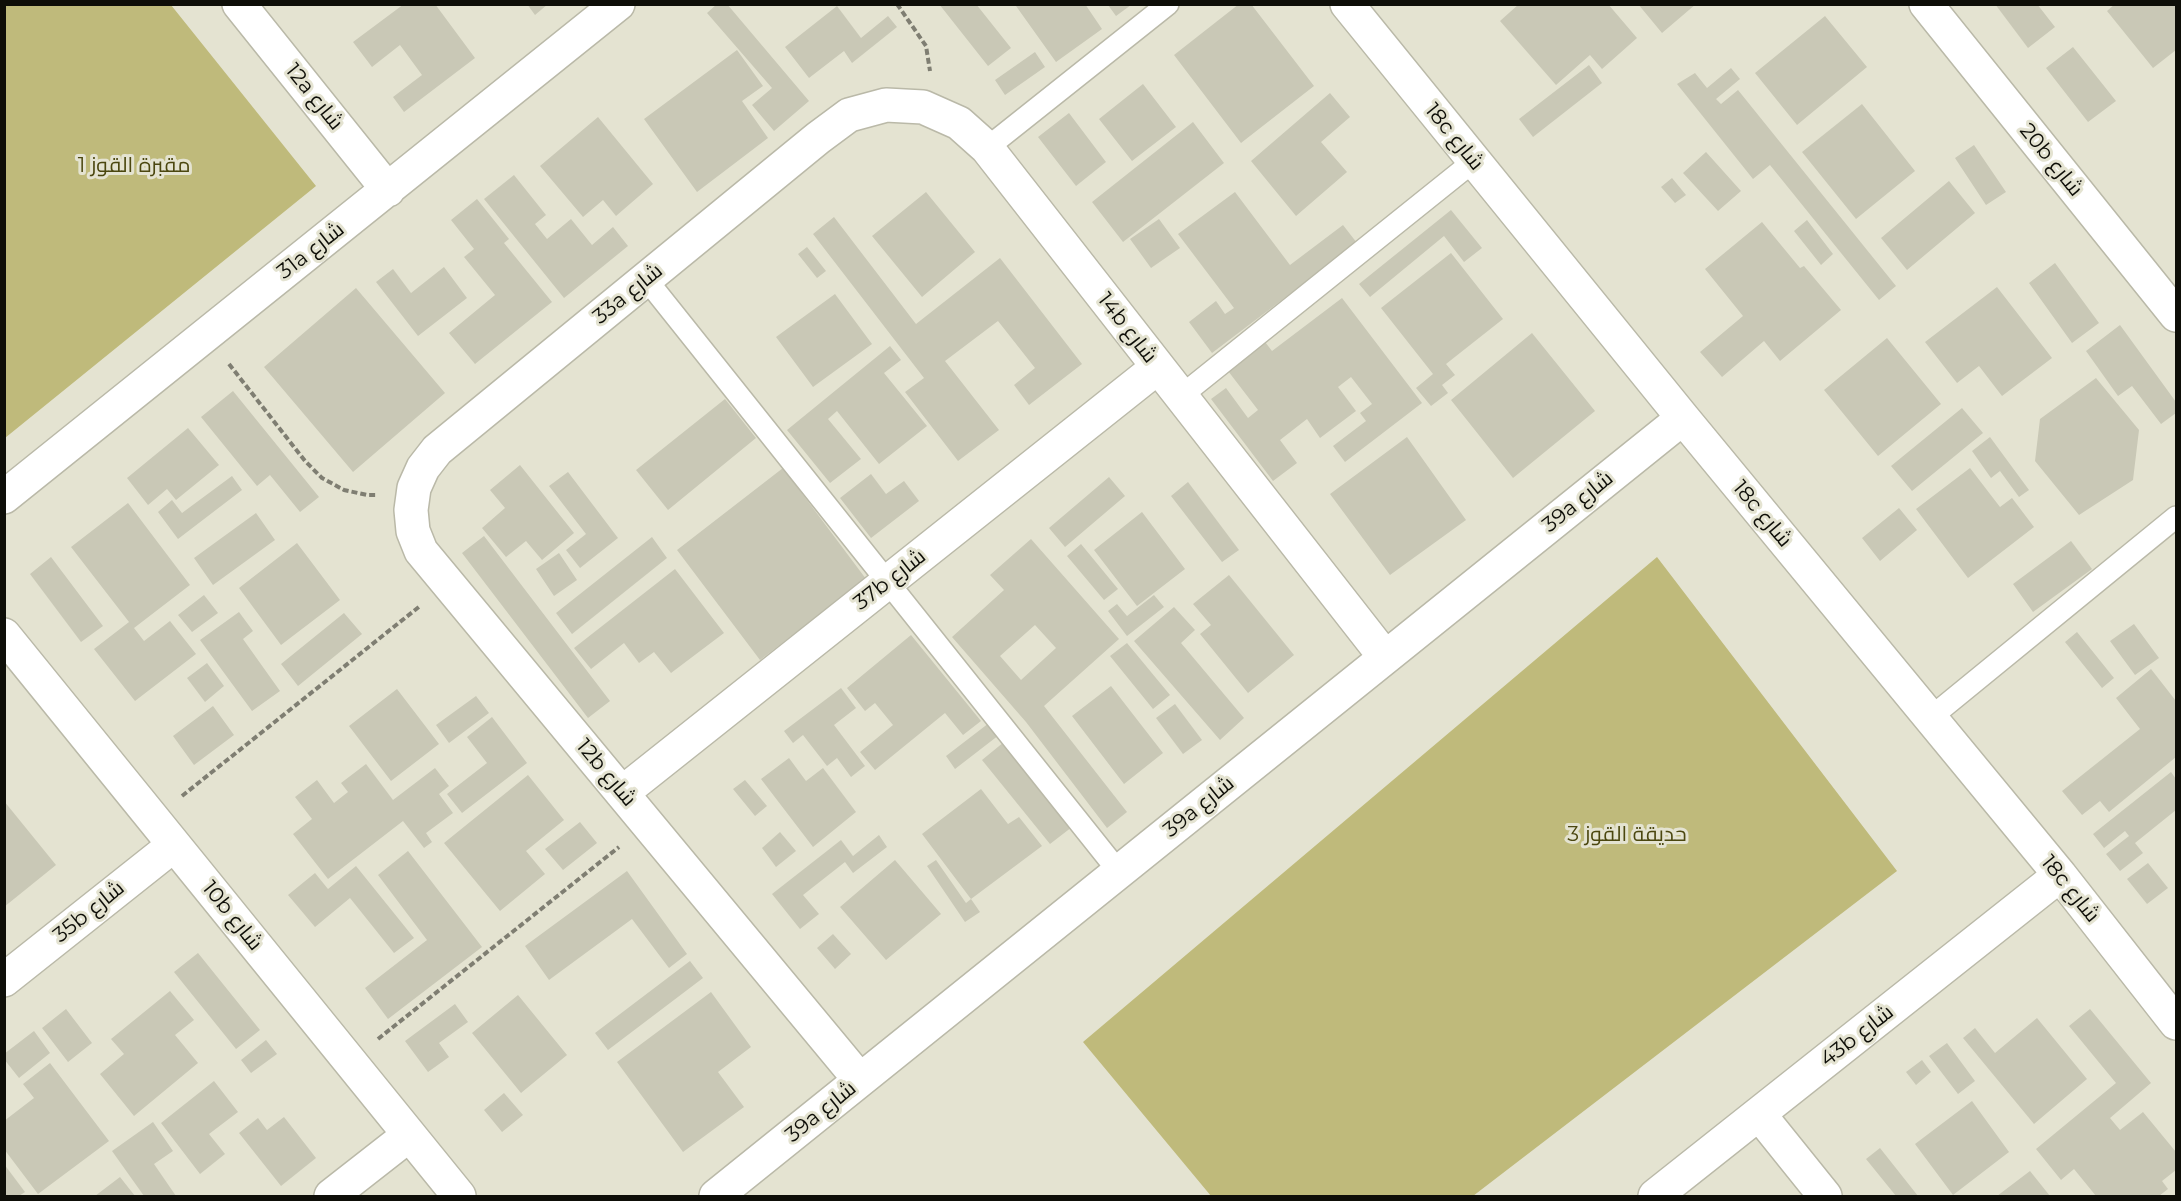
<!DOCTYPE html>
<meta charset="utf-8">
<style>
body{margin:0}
#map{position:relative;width:2181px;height:1201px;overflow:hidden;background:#e4e3d1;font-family:Montserrat,sans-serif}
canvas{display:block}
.frame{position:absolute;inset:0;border:6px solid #0e0e08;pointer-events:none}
</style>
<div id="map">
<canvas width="2181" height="1201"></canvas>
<div class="frame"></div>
</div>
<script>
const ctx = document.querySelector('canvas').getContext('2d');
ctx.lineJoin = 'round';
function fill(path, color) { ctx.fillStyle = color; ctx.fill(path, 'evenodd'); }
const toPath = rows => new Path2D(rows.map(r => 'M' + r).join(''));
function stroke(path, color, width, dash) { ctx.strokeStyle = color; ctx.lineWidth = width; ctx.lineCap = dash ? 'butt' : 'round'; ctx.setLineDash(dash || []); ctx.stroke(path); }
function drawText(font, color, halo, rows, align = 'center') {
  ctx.font = font + ' Montserrat,Cairo,sans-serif'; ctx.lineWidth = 6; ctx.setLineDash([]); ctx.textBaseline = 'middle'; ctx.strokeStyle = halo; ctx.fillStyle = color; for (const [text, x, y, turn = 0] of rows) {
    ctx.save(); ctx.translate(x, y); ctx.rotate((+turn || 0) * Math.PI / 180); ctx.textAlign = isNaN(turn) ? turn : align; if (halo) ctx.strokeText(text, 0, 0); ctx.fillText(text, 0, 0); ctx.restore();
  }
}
fill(toPath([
 [5,4,171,5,316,186,5,438],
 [1657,557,1897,871,1473,1196,1211,1196,1083,1042]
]), '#bfba7b');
fill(toPath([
 [404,4,435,4,475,58,404,112,393,97,422,75,400,45,372,67,353,42],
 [527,4,548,4,535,15],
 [717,4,727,4,809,101,774,131,752,105,772,88,707,13],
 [939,4,976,4,1011,48,988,66],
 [1017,4,1085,4,1102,29,1056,62,1016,6],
 [1239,4,1251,4,1314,86,1241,143,1174,55],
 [1519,4,1608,4,1637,38,1602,69,1590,55,1556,85,1500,21],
 [1638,4,1696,4,1662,33],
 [1995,4,2037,4,2055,27,2028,48],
 [2115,4,2176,4,2176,50,2153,68,2107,11],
 [1108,5,1131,5,1116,16],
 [837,6,861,38,888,16,897,27,852,63,844,51,809,78,785,47],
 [1825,16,1867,67,1797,125,1755,73],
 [2073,47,2116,101,2088,122,2046,68],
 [737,50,763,86,742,101,768,138,697,192,644,119],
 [1035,52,1045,67,1005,95,995,80],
 [1589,65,1602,83,1533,137,1519,119],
 [1731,68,1740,79,1716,99,1721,104,1738,90,1896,286,1879,300,1770,165,1753,179,1677,84,1695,73,1707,88],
 [1143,84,1176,127,1132,161,1099,119],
 [1330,93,1350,117,1321,142,1347,172,1296,216,1251,161],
 [1862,104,1915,171,1856,219,1802,152],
 [1069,113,1106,162,1076,186,1038,137],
 [598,117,653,184,616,216,603,200,583,217,540,166],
 [1193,122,1224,163,1123,242,1092,202],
 [1974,145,2006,192,1986,205,1955,158],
 [1706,152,1741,191,1718,211,1683,173],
 [514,175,546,215,535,224,547,239,571,219,592,245,613,227,628,246,564,298,484,199],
 [1672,178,1686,195,1675,203,1661,187],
 [1949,181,1975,213,1907,270,1881,238],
 [926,192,975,252,922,297,872,236],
 [1235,192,1290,265,1343,225,1357,243,1212,353,1189,322,1216,301,1225,314,1234,308,1178,234],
 [477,199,509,239,504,243,552,302,475,364,449,333,495,295,464,257,474,249,451,220],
 [1451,210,1482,248,1464,262,1444,236,1370,297,1359,284],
 [834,217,916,324,1000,258,1082,364,1029,405,1014,385,1035,368,998,321,945,361,999,430,958,461,905,392,924,378,813,234],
 [1159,219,1180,248,1151,268,1130,239],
 [1807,220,1833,254,1821,265,1794,231],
 [1762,222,1800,268,1804,266,1841,310,1780,361,1764,341,1722,377,1700,352,1743,316,1705,269],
 [807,247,826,271,817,278,798,254],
 [1451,253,1503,319,1446,364,1455,375,1442,385,1448,393,1431,406,1416,388,1433,374,1381,308],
 [2055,263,2099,323,2072,343,2029,283],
 [444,267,467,298,418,336,376,282,393,269,411,293],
 [1997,287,2052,358,2002,396,1979,366,1957,383,1925,342],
 [356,288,445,393,353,472,264,367],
 [835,294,872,344,813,387,776,337],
 [1342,298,1422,403,1345,462,1333,446,1366,421,1360,413,1372,404,1351,377,1338,387,1356,411,1320,438,1307,419,1280,440,1297,463,1273,481,1211,399,1226,388,1248,418,1258,410,1225,367,1262,338,1272,351],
 [2120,325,2176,402,2176,413,2161,424,2132,386,2118,396,2086,351],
 [1532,333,1595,411,1513,478,1451,400],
 [1887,338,1941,404,1878,456,1824,390],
 [890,346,901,360,884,373,927,426,879,464,837,411,828,419,861,459,830,483,787,430],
 [2096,378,2139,430,2133,480,2079,515,2035,461,2040,419],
 [233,391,319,497,300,512,270,475,257,486,201,417],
 [725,399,756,438,668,510,636,470],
 [1962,408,1983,433,1912,491,1891,466],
 [188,428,219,465,176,500,167,489,148,505,127,478],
 [1407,437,1466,520,1390,575,1330,494],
 [1990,437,2029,490,2019,497,2000,471,1991,478,1972,451],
 [520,465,574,533,542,560,526,541,506,557,482,528,505,508,490,490],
 [783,468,866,579,760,660,677,550],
 [1970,468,2000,507,2012,498,2034,527,1968,578,1916,509],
 [568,472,618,538,580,568,566,550,586,534,549,486],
 [871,474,886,494,904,481,919,501,871,538,840,498],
 [232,476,242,490,178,539,158,512,172,500,182,513],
 [1109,477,1125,496,1065,547,1049,528],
 [1188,482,1239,550,1222,562,1171,496],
 [128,503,190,585,134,628,144,641,170,621,196,654,135,701,94,649,129,622,71,547],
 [1899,508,1917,530,1880,561,1862,538],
 [1142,512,1185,569,1137,606,1094,550],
 [256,513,275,540,213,585,194,558],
 [484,536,610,701,588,718,462,553],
 [652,537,667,558,572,634,556,613],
 [1031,539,1119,639,1044,706,1127,812,1107,828,1026,722,952,637,1004,590,990,575],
 [1035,625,1056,648,1021,680,1000,656],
 [2071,541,2092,569,2033,612,2013,584],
 [297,543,340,600,281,645,239,588],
 [1081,544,1118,589,1104,600,1067,556],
 [559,553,577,580,554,596,536,569],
 [51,557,103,626,81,642,30,574],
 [675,569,724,633,671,673,654,652,639,663,624,643,591,669,574,648],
 [1229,575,1294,655,1248,693,1200,634,1211,625,1193,604],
 [204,595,218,613,192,632,178,615],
 [1154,595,1164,607,1127,636,1108,611,1117,604,1127,616],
 [1174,607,1195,630,1181,643,1244,718,1220,740,1134,641],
 [239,612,253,631,243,639,280,691,252,711,200,640],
 [344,613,362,634,298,686,281,664],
 [2134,624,2159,658,2135,675,2110,641],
 [2077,632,2114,678,2102,688,2065,642],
 [911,635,981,721,963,735,945,713,875,770,860,752,893,725,875,703,865,711,847,688],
 [1127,643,1170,695,1153,709,1110,656],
 [207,663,224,686,205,702,187,678],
 [2151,669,2176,701,2176,757,2109,812,2100,801,2082,815,2062,791,2140,729,2116,698],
 [1111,686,1163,753,1124,784,1072,716],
 [841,688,856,708,834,725,865,766,851,777,837,758,827,766,803,735,793,743,784,731],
 [397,689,439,744,391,781,349,726],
 [476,696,489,713,449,743,436,725],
 [1175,704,1202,740,1183,754,1156,718],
 [213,706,234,735,194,765,173,736],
 [492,717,527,763,462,813,447,794,487,763,467,737],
 [989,723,999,735,955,769,946,756],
 [1004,742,1072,827,1050,844,982,760],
 [789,758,806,781,823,768,856,812,813,847,761,779],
 [366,764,393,800,435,768,449,786,439,794,453,813,426,833,432,842,424,848,403,821,328,879,293,834,312,819,295,797,317,780,334,803,348,792,341,783],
 [2171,772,2176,779,2176,810,2135,843,2143,853,2120,871,2106,854,2129,836,2125,831,2104,848,2093,834],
 [528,775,564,820,526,851,545,874,500,911,444,843],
 [745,780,767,806,755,816,733,789],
 [981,789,1008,824,1019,817,1042,846,971,899,980,912,965,922,927,866,936,860,966,903,971,899,922,834],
 [4,801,56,865,4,907],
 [580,822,597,843,563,870,545,849],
 [780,832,796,851,776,867,762,848],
 [879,835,887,847,853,873,845,862,803,895,819,914,800,929,772,894,841,840,853,856],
 [408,851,482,947,388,1019,365,988,427,940,378,875],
 [895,860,941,914,886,960,840,907],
 [2148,863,2168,888,2147,904,2127,879],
 [356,866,414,938,394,953,350,898,315,927,288,895,315,873,328,889],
 [627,871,687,954,669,968,632,919,549,980,525,946],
 [833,934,851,954,835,969,817,948],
 [198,953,260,1030,236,1049,174,972],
 [690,961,703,978,608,1050,595,1033],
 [170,991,194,1020,175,1035,198,1063,134,1116,100,1074,124,1054,111,1039],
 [711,992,751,1047,718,1072,744,1107,683,1152,617,1062],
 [518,995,567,1055,521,1093,472,1033],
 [455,1004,468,1022,439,1043,449,1057,428,1072,405,1041],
 [66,1009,92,1043,68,1062,42,1028],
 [2090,1009,2151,1083,2110,1118,2120,1130,2143,1112,2176,1152,2176,1170,2162,1181,2168,1189,2159,1196,2096,1196,2074,1169,2061,1180,2036,1149,2116,1083,2069,1026],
 [2037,1018,2087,1079,2034,1124,1963,1038,1975,1028,1995,1053],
 [34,1031,50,1053,19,1078,4,1059,4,1054],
 [266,1040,277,1054,251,1073,241,1060],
 [1947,1043,1975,1081,1958,1094,1929,1056],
 [1922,1060,1931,1072,1916,1085,1906,1072],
 [50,1063,109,1141,38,1194,4,1149,4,1121,34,1098,23,1084],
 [214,1081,238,1112,209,1134,225,1154,200,1174,161,1123],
 [504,1093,523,1115,502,1132,484,1110],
 [1972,1101,2009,1152,1953,1195,1915,1144],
 [284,1117,316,1158,281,1186,239,1133,258,1118,267,1130],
 [153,1122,173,1151,154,1164,176,1196,144,1196,112,1151],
 [1880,1148,1918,1196,1896,1196,1866,1159],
 [4,1164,25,1192,19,1196,4,1196],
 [2030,1171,2050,1196,1997,1196],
 [120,1177,135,1196,95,1196]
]), '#c9c8b6');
const lane = toPath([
 [987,148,1168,4],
 [646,279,1119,872],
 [1181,396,1474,161],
 [1930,718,2176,517]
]);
const street = toPath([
 [239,4,388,190],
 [1347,4,1683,418,2060,875,2176,1023],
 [1926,4,2176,315],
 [4,497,618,4],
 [4,635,459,1196],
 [622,793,1158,367],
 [4,980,174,845],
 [860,1080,421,551,413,531,411,510,414,488,423,468,437,450,818,138,849,115,886,105,923,107,959,123,987,148,1385,657],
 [1759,1114,1825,1196],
 [331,1196,409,1135],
 [716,1196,1683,418],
 [1655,1196,2060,875]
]);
stroke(lane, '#bab9a8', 24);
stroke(street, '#bab9a8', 36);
stroke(toPath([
 [897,4,926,46,930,71],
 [229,364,305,461,322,478,344,490,367,495,376,495],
 [182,796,420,606],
 [378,1039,619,847]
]), '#7f7e72', 4, [6, 3]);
stroke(lane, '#fff', 21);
stroke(street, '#fff', 33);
drawText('21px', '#0e0e08', '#e4e3d1', [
 ["12a شارع",314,97,51],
 ["18c شارع",1454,137,51],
 ["20b شارع",2051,160,51],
 ["31a شارع",311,251,-38],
 ["33a شارع",628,294,-39],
 ["14b شارع",1127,328,52],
 ["39a شارع",1578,502,-39],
 ["18c شارع",1762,514,50],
 ["37b شارع",890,580,-38],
 ["12b شارع",606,773,50],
 ["39a شارع",1199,807,-39],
 ["18c شارع",2070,889,51],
 ["35b شارع",89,912,-39],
 ["10b شارع",232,916,51],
 ["43b شارع",1857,1036,-38],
 ["39a شارع",821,1112,-39]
]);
drawText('21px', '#4b470f', '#e4e3d1', [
 ["مقبرة القوز 1",134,166],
 ["حديقة القوز 3",1627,835]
]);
</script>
